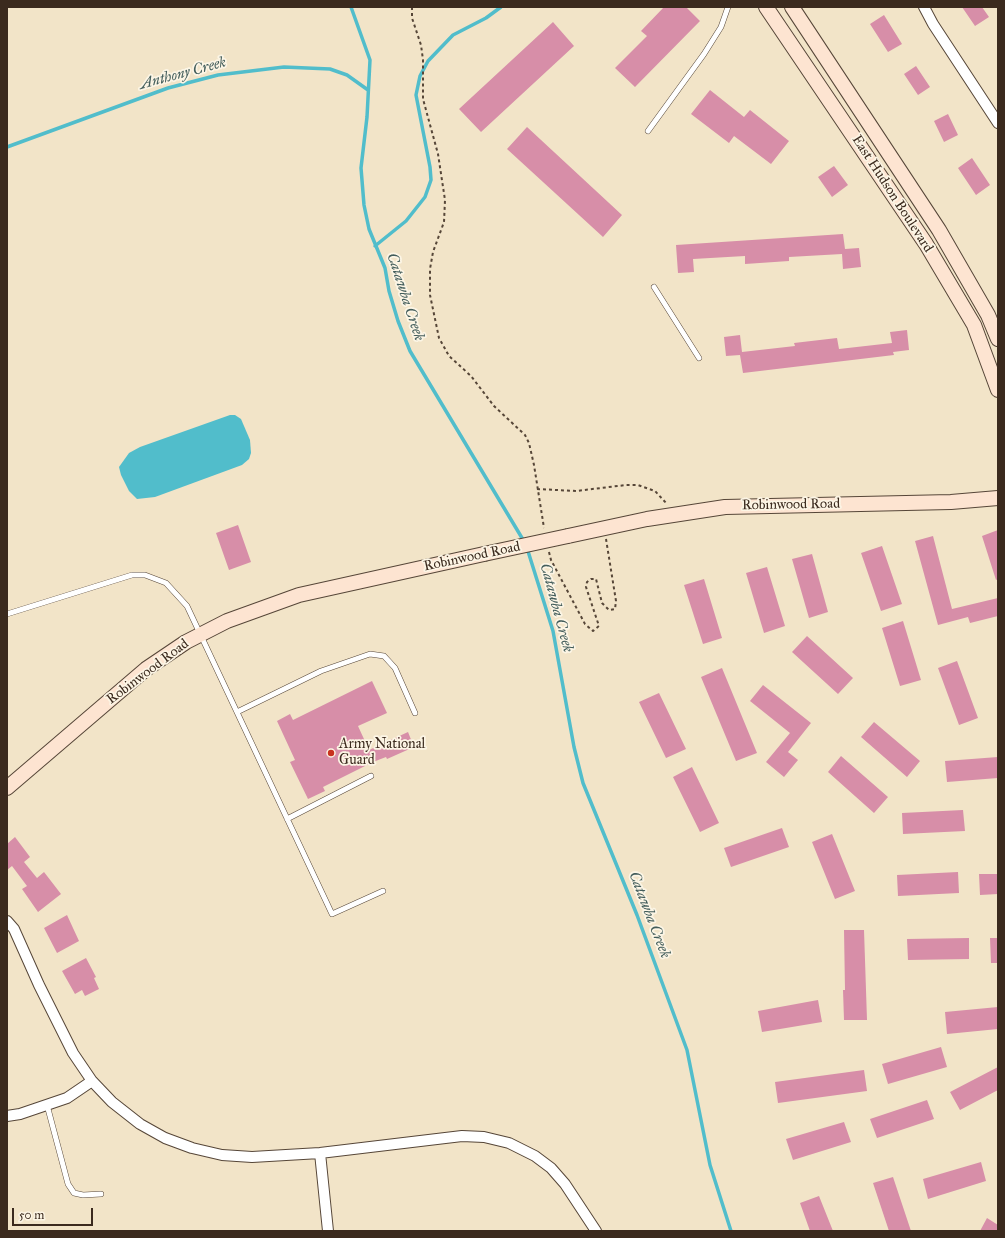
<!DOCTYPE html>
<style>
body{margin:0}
#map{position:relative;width:1005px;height:1238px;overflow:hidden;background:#f2e4c8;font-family:"IM FELL Great Primer",serif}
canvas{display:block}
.frame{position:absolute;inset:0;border:8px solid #3b2a1e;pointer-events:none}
.scale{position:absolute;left:12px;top:1208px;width:81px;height:18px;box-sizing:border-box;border:2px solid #3b2a1e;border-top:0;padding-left:5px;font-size:12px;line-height:14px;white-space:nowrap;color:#3b2a1e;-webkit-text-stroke:3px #fcf5e5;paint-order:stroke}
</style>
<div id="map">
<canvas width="1005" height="1238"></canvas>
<div class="frame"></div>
<div class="scale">50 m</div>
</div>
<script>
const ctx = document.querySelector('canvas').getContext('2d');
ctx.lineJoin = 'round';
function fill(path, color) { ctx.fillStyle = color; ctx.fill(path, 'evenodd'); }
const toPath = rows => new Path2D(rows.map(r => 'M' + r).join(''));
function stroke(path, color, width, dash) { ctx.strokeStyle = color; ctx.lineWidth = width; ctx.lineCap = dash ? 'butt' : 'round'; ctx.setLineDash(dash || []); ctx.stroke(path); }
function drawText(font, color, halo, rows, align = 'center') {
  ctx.font = font + ' "IM FELL Great Primer",serif'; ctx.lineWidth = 3.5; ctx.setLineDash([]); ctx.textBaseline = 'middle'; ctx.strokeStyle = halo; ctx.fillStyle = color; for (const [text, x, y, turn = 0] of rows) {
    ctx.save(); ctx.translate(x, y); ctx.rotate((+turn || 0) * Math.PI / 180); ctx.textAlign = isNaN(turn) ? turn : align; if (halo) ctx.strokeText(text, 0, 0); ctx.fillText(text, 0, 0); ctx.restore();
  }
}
fill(toPath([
 [230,415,235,415,241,419,250,440,251,453,249,459,242,465,155,497,137,499,129,491,121,475,119,467,129,453,140,447]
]), '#51bdcb');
stroke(toPath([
 [351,7,370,60,367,117,361,168,364,205,369,229,385,268,389,291,398,321,410,351,525,543],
 [7,147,168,88,218,75,284,67,330,69,347,75,368,90],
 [375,246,406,221,425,197,431,180,430,167,416,95,420,76,428,61,453,35,486,18,501,7],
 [527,548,553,631,574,747,583,783,637,915,687,1050,710,1165,731,1231]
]), '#51bdcb', 3.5);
fill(toPath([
 [664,7,686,7,700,21,635,87,615,68,647,36,641,31],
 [962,7,982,7,989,17,975,26],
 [884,15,902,44,888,52,870,24],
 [553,22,574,46,481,132,459,109],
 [916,66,930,87,918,95,904,74],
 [710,90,744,117,750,110,789,141,771,164,734,136,729,143,691,114],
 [948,114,958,135,944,142,934,121],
 [527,127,622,215,603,237,507,149],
 [972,158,990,185,976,195,958,168],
 [834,166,848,185,832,197,818,177],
 [843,234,845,249,859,248,861,267,843,269,842,254,789,257,789,261,745,264,745,256,693,259,694,272,678,273,676,245],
 [907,330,909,350,893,352,894,355,743,373,740,355,726,356,724,337,740,335,742,352,795,346,794,343,837,338,839,349,892,343,890,332],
 [238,525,251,562,229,570,216,533],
 [998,530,998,579,996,580,982,536],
 [933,536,952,609,998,598,998,616,970,623,968,617,938,625,915,541],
 [882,546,902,604,881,611,861,553],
 [812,554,828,612,809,618,792,559],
 [767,567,785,626,764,633,746,573],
 [704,579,722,638,703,644,684,585],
 [903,621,921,680,900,686,882,628],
 [807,636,853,678,838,694,792,652],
 [957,661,978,718,959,725,938,668],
 [722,668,757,753,736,761,701,677],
 [372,681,387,713,358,726,369,750,408,732,414,747,387,759,386,757,373,762,323,787,325,791,308,799,290,762,295,760,277,721,290,714,293,720],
 [763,685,811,723,788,752,798,760,784,777,766,762,790,733,750,701],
 [659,693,686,749,666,758,639,702],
 [874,722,920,761,907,777,861,737],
 [841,756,888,797,874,813,828,772],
 [998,757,998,778,947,782,945,761],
 [692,767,719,823,700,832,673,777],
 [963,810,965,831,903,834,902,813],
 [782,828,789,847,731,867,724,848],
 [832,834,855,891,835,899,812,842],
 [15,837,30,857,24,862,37,878,44,872,61,894,38,912,22,889,27,886,12,866,7,870,7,844],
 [958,872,959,893,898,896,897,875],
 [979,874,998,874,998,894,980,895],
 [67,915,79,941,57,953,44,928],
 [844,930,864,930,867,1020,844,1020,843,990,845,990],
 [969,938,969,959,908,960,907,939],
 [990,938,998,938,998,963,991,963],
 [86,958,96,977,94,978,99,989,85,996,82,990,75,994,62,971],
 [818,1000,822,1022,762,1032,758,1011],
 [998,1007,998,1029,947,1034,945,1012],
 [941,1047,947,1067,888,1084,882,1064],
 [998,1067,998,1090,960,1110,950,1092],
 [864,1070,867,1091,778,1103,775,1082],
 [927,1100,934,1119,877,1138,870,1119],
 [844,1122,851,1142,793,1160,786,1139],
 [981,1162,986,1181,928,1199,923,1179],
 [893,1177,911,1231,889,1231,873,1183],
 [819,1196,833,1231,810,1231,800,1203],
 [987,1218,998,1225,998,1231,980,1231]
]), '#d78ea8');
const service = toPath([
 [648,131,704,54,721,27,728,7],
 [654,287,699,358],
 [7,614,132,575,145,575,166,583,187,606,332,914,383,891],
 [237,712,321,671,370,654,384,656,395,668,415,713],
 [287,819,371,776],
 [47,1105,68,1184,74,1193,83,1195,101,1194]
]);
const minor = toPath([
 [924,7,933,24,998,123],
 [7,921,14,929,39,985,73,1053,92,1081,67,1098,20,1114,7,1116],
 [92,1081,112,1102,140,1124,165,1138,192,1148,222,1155,252,1157,320,1153,462,1136,484,1137,509,1143,535,1156,551,1168,565,1184,596,1231],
 [320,1153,328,1231]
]);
const secondary = toPath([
 [766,7,926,244,974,325,998,390],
 [792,7,939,230,988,315,998,339],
 [568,536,647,519,725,507,951,502,998,498],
 [7,788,146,669,186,642,227,621,299,595,484,554]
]);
stroke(service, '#564638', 6);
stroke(minor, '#564638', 12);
stroke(secondary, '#564638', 16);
stroke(toPath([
 [412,7,412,18,421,45,423,60,423,99,438,154,445,200,444,222,433,252,430,269,430,295,439,338,449,356,471,376,494,406,525,435,529,443,534,465,544,528],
 [537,489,576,491,626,485,638,485,655,491,667,504],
 [549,552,551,560,585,624,593,631,599,626,586,587,587,582,591,579,596,579,602,603,609,610,615,609,616,601,606,539]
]), '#564638', 2, [3, 3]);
stroke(service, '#fff', 5);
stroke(minor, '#fff', 10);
stroke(secondary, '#fde4d1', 14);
const secondaryBridge = toPath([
 [484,554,568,536]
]);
stroke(secondaryBridge, '#564638', 16, []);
stroke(secondaryBridge, '#fde4d1', 14);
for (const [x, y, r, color] of [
 [331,753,4,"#c8321e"]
]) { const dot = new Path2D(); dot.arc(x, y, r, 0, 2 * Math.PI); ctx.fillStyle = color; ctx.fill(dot); stroke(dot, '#fcf5e5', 1.5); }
drawText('14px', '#3b2a1e', '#fcf5e5', [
 ["East Hudson Boulevard",892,194,57],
 ["Robinwood Road",791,505,-1],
 ["Robinwood Road",472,557,-12],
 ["Robinwood Road",148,672,-37]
]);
drawText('14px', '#3b2a1e', '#fcf5e5', [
 ["Army National",339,745],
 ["Guard",339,761]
], 'left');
drawText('italic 15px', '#435d5b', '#fcf5e5', [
 ["Anthony Creek",183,74,-15],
 ["Catawba Creek",405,297,72],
 ["Catawba Creek",556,608,75],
 ["Catawba Creek",649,915,69]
]);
</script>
